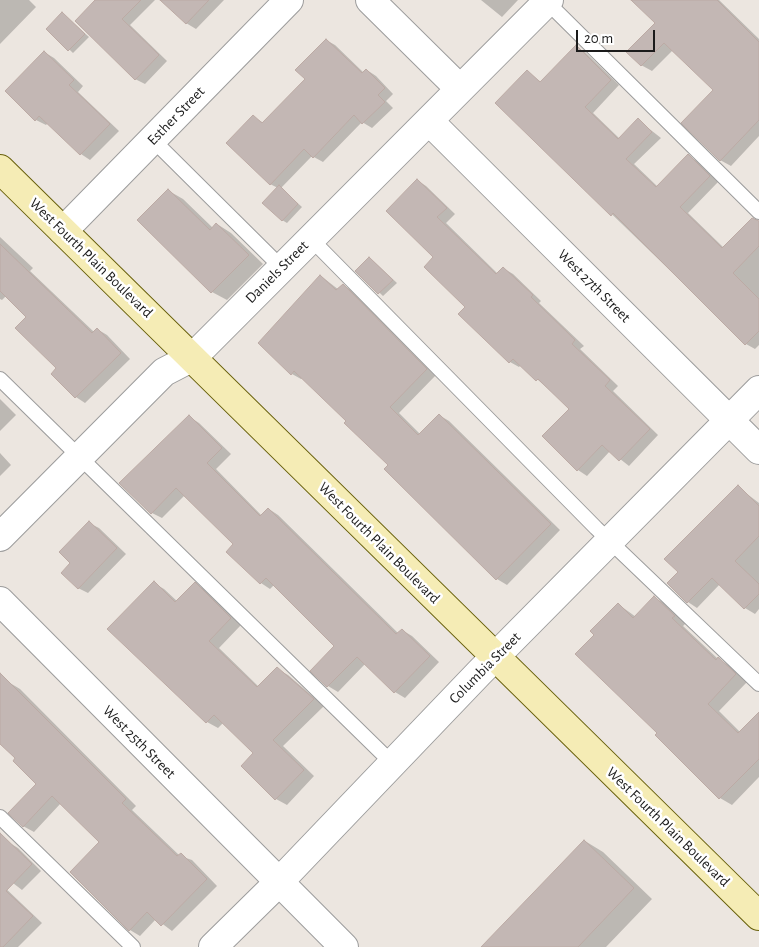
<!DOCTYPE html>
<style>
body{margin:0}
#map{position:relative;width:759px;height:947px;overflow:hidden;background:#ece6e0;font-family:"Alegreya Sans",sans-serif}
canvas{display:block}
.scale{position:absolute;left:576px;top:30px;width:79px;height:22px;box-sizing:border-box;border:2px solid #1b1b1b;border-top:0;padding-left:6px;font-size:15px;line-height:18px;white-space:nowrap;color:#1b1b1b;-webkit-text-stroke:4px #fff;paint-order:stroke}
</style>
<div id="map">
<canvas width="759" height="947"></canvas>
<div class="scale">20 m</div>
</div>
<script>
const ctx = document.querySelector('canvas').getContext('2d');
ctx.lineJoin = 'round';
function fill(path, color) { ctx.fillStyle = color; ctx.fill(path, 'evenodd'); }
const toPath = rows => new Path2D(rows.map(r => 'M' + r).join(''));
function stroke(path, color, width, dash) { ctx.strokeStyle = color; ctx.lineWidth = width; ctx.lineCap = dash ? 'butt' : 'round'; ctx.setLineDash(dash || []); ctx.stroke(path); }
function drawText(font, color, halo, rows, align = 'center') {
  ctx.font = font + ' "Alegreya Sans",sans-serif'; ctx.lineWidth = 5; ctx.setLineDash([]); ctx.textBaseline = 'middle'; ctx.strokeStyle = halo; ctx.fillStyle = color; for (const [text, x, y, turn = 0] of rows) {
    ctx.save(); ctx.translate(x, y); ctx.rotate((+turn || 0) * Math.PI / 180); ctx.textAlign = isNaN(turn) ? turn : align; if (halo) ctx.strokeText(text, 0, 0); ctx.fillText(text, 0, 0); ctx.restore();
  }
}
fill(toPath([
 [0,0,29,0,36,7,0,44],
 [97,0,155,0,130,25,167,61,145,84,135,79],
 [162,0,224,0,196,29,186,23],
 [481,0,518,0,502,17],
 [633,0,719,0,759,39,759,136,731,166,720,160,715,90,673,50,652,71,641,65,657,23],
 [63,14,89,37,73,53,48,29],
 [326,40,335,45,364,73,367,70,376,76,393,94,386,101,393,108,372,128,362,122,323,162,312,156,281,188,302,207,287,223,282,220,278,188,270,184,253,117,264,123,307,79],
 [576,47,585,52,619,85,593,113,620,139,638,120,661,138,634,164,658,187,688,156,697,161,718,182,688,213,724,248,759,223,759,345,755,349,746,344,497,103,527,71,541,82],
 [44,52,54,58,83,86,78,92,119,131,90,160,81,154,48,123,46,125,36,120],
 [417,180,426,186,455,214,446,223,498,274,503,268,513,274,541,301,539,303,584,346,580,349,618,386,613,391,658,435,629,466,610,451,587,476,578,470,571,409,521,365,519,367,510,362,466,307,435,257],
 [169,191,183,199,213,228,217,224,231,233,263,264,227,300,212,292],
 [0,237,33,268,30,271,94,332,97,329,107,335,130,359,85,403,76,397,28,317,6,296,2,300,0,299],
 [370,258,397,283,383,296,357,271],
 [321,276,339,290,343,285,353,291,436,375,399,413,420,434,439,415,449,421,560,530,507,585,497,579,347,421,303,378,301,379,292,374],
 [0,399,16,415,0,431],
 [190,417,199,423,231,454,216,469,262,516,269,509,278,515,399,634,402,630,412,636,439,662,405,698,395,692,365,664,338,692,328,686,312,671,335,646,274,585,270,589,261,583,228,552,235,544,185,495,162,518,152,513],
 [0,453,11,465,0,476],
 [738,487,759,503,759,609,755,614,745,608,720,584,697,608,688,602,679,572],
 [89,523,99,528,126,554,88,593,78,588,72,563],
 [154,583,164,589,178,602,195,584,206,590,241,625,219,648,259,687,277,669,288,675,324,706,283,746,314,776,287,805,276,799,255,753,223,723,218,728,207,722,109,629],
 [655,598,666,604,686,623,683,626,718,659,730,666,747,682,719,711,740,732,759,715,759,777,732,805,720,798,659,733,596,635,618,604,636,617],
 [0,677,20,689,136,806,132,810,180,856,192,860,217,886,172,931,156,919,140,936,130,930,101,842,61,803,34,832,23,826,38,784,0,742],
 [585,841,603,852,652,899,606,947,483,947],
 [8,842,18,848,41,871,22,890,0,873,0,851],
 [0,883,42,923,18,947,0,947]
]), '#0003');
const building = toPath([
 [95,0,141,0,122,19,159,55,135,80,75,21,95,0],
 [160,0,209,0,186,24,160,0],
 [631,0,717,0,759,42,759,120,720,161,681,123,713,90,664,43,641,66,626,52,655,23,631,0],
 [62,12,85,34,68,51,46,29,62,12],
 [326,39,362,73,366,69,385,88,378,95,385,102,362,124,354,115,313,158,304,149,270,185,226,143,253,115,262,123,305,79,295,70,326,39],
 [576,45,611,80,585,107,618,139,638,118,652,132,626,159,656,187,688,154,710,176,680,207,722,248,752,218,759,221,759,246,733,273,759,299,759,331,745,345,613,213,611,216,495,103,527,70,540,82,576,45],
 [44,51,74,80,69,85,110,124,80,155,39,116,35,121,5,91,44,51],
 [417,179,447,208,437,217,496,274,503,267,533,295,531,297,575,340,572,344,610,380,605,386,650,429,619,461,602,445,577,471,542,436,569,409,538,379,536,381,513,359,509,363,458,314,465,307,424,267,433,257,386,211,417,179],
 [279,185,298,204,282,221,262,203,279,185],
 [168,189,210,230,216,223,249,255,211,293,137,220,168,189],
 [0,244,92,333,97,328,121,353,75,398,51,374,56,368,15,328,26,317,0,291,0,244],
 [369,257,393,280,378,294,355,271,369,257],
 [320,275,336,290,343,284,427,369,390,407,418,435,439,414,551,524,496,580,384,469,388,465,344,423,346,421,294,371,291,375,258,343,320,275],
 [189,415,222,448,207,463,260,516,268,508,396,634,402,629,430,656,394,693,357,657,327,687,310,671,334,646,266,578,260,584,226,552,233,544,176,488,151,514,119,483,189,415],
 [738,485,759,506,759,536,735,561,759,584,759,594,744,609,712,578,687,603,667,583,678,572,664,559,738,485],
 [89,521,117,548,78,589,61,573,70,563,59,552,89,521],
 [154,581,175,602,195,582,231,618,209,641,257,687,277,667,314,699,273,740,304,770,275,800,241,766,253,753,214,715,206,723,107,629,154,581],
 [654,596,675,616,672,618,716,660,718,657,736,674,708,704,738,733,759,712,759,759,719,799,655,735,657,733,575,654,594,635,590,631,618,603,633,618,654,596],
 [0,673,126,799,122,803,177,856,181,853,207,879,161,926,147,912,129,931,70,872,99,842,52,796,23,827,8,813,36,784,13,761,15,758,0,744,0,673],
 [0,833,32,864,6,891,33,916,3,947,0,947,0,833],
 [584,840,634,888,578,947,481,947,584,840]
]);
fill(building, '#c3b7b4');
stroke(building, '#bcaaa4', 1);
const service = toPath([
 [547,2,759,212],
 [153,140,282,268],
 [311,239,596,528,759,684],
 [0,379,392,763],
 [0,817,133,947]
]);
const minor = toPath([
 [370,0,460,89],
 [429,121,759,450],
 [63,231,289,0],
 [0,537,164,372,193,357,549,0],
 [0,601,344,947]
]);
const tertiary = toPath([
 [213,947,278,883,479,673,759,390]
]);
const secondary = toPath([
 [0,169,759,916]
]);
stroke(service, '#9c9c9c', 16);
stroke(minor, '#9c9c9c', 30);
stroke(tertiary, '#9c9c9c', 30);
stroke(secondary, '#68600b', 30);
stroke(service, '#fff', 14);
stroke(minor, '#fff', 28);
stroke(tertiary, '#fff', 28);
stroke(secondary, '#f5ecb5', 28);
drawText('15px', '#1b1b1b', '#fff', [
 ["Esther Street",176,116,-46],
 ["West Fourth Plain Boulevard",91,258,44],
 ["Daniels Street",277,272,-45],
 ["West 27th Street",594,286,45],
 ["West Fourth Plain Boulevard",379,543,45],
 ["Columbia Street",485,668,-45],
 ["West 25th Street",139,742,45],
 ["West Fourth Plain Boulevard",668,827,44]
]);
</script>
